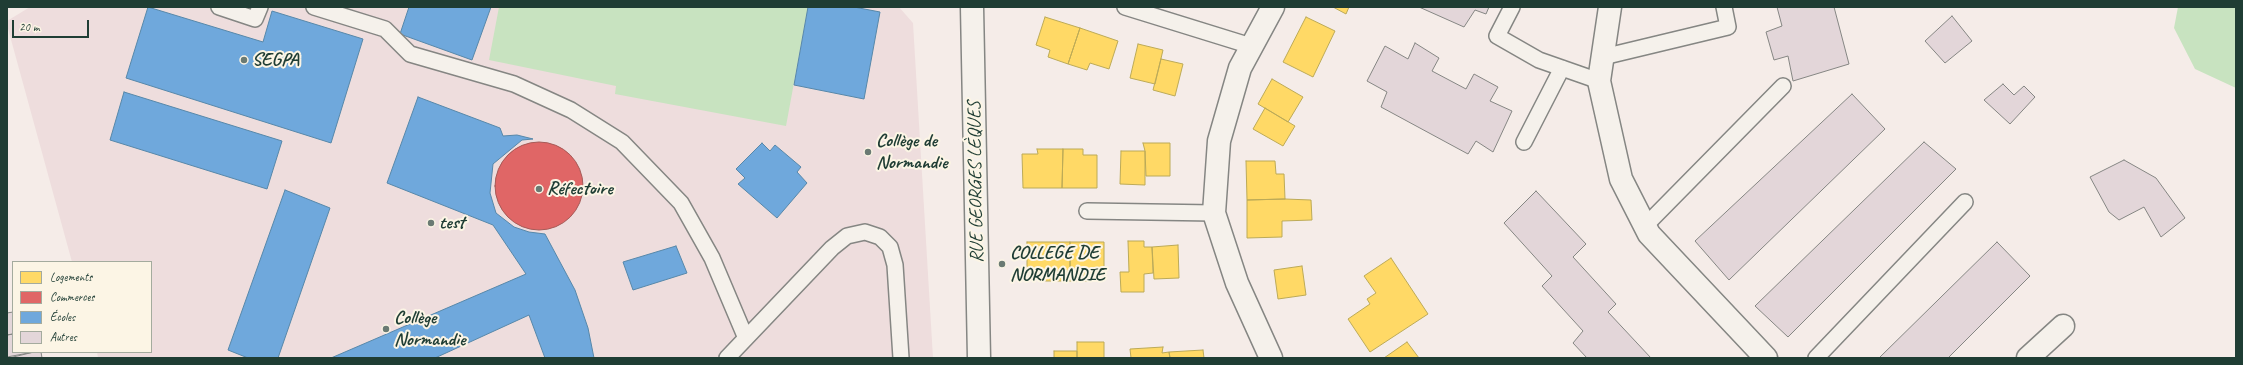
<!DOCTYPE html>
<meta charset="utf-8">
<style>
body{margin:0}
#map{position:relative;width:2243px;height:365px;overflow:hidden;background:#f5ece8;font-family:Caveat,sans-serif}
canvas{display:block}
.frame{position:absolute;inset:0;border:8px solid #1f3d34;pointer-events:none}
.legend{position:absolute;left:12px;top:261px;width:140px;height:92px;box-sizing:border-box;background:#fcf5e5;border:1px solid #a4ab9e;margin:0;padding:5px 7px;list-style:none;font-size:12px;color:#1f3d34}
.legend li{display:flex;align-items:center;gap:8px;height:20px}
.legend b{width:20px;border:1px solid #a4ab9e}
.scale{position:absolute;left:12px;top:20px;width:77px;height:18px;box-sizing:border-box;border:2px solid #1f3d34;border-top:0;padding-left:5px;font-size:12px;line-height:14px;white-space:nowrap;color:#1f3d34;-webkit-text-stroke:3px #fcf5e5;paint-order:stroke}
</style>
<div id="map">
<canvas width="2243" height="365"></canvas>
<div class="frame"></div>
<ul class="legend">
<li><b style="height:11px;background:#ffd966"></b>Logements</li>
<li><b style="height:11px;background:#e06666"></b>Commerces</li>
<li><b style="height:11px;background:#6fa8dc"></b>Écoles</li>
<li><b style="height:11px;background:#e3d6d9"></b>Autres</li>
</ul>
<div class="scale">20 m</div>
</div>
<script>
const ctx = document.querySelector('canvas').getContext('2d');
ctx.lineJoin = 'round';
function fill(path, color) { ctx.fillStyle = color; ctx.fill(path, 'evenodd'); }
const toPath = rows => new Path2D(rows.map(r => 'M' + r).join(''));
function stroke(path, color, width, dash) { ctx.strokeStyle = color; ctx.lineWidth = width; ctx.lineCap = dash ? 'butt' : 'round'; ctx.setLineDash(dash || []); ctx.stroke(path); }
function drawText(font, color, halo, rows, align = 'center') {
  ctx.font = font + ' Caveat,sans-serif'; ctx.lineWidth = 4; ctx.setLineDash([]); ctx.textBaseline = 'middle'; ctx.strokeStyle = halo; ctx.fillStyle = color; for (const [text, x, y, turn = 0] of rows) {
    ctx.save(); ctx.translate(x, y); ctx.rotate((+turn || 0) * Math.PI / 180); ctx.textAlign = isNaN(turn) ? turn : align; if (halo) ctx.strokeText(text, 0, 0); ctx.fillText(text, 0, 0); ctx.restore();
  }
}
fill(toPath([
 [30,7,899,7,913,23,933,358,98,358,97,352,151,352,151,262,72,262,7,25,7,21]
]), '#edd');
fill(toPath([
 [499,7,808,7,786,126,615,94,616,86,489,60],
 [2178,7,2236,7,2236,88,2195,69,2174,28]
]), '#c8e3c0');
const homes = toPath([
 [1333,7,1349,7,1346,14,1333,7],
 [1045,17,1080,28,1068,64,1048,57,1050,50,1036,45,1045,17],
 [1306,17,1335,31,1313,77,1283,62,1306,17],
 [1080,28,1118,41,1109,69,1090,63,1087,70,1068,64,1080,28],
 [1138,44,1163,50,1155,84,1130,78,1138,44],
 [1161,59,1183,64,1175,96,1153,90,1161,59],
 [1272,79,1303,97,1288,122,1258,104,1272,79],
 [1265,108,1295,126,1283,146,1253,129,1265,108],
 [1143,143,1170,143,1170,176,1146,176,1145,151,1143,143],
 [1037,149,1063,149,1062,188,1023,188,1022,154,1038,154,1037,149],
 [1063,149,1083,149,1083,155,1097,155,1097,188,1062,188,1063,149],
 [1121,151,1145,151,1145,185,1120,184,1121,151],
 [1246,161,1275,161,1276,174,1284,174,1285,199,1247,200,1246,161],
 [1285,199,1311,200,1312,220,1282,221,1282,237,1247,238,1247,200,1285,199],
 [1128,241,1144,241,1144,247,1152,247,1153,273,1144,274,1144,292,1121,292,1120,272,1129,272,1128,241],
 [1027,242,1070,242,1070,281,1044,281,1044,272,1027,272,1027,242],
 [1070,242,1104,242,1104,272,1091,272,1091,281,1070,281,1070,242],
 [1178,245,1179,278,1154,279,1152,247,1178,245],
 [1391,258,1428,314,1370,352,1348,319,1370,304,1367,299,1376,293,1364,276,1391,258],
 [1302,266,1306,295,1278,299,1274,270,1302,266],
 [1077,342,1104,342,1104,358,1077,358,1077,342],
 [1407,342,1419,358,1384,358,1407,342],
 [1163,347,1162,353,1169,352,1170,358,1131,358,1130,349,1163,347],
 [1203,350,1204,358,1170,358,1169,352,1203,350],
 [1054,351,1077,351,1077,358,1054,358,1054,351]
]);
fill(homes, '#ffd966');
stroke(homes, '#bcaa57', 1);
const shops = toPath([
 '495 186a44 44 0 1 1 88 0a44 44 0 1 1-88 0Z'
]);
fill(shops, '#e06666');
stroke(shops, '#a65a57', 1);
const schools = toPath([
 [148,7,263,42,272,11,363,39,331,143,126,78,148,7],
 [409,7,491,7,472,60,400,34,409,7],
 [808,7,854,7,880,12,864,99,794,85,808,7],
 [124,92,282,141,267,189,110,140,124,92],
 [418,97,500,128,503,136,517,135,533,139,522,140,493,164,490,193,496,213,514,227,529,232,545,234,575,290,588,328,594,358,545,358,529,315,435,358,331,358,526,274,493,225,387,183,418,97],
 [762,143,770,151,775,145,801,167,797,172,807,183,777,218,738,184,745,178,736,169,762,143],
 [285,190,330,208,278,358,248,358,228,350,285,190],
 [676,246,687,273,633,290,623,262,676,246]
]);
fill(schools, '#6fa8dc');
stroke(schools, '#5788aa', 1);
const building = toPath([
 [1419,7,1489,7,1486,14,1475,10,1464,27,1419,7],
 [1777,7,1834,7,1849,64,1793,81,1788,56,1774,60,1766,32,1782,26,1777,7],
 [1952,16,1972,41,1945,63,1925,41,1952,16],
 [1415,43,1439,58,1432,71,1466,89,1474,74,1498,87,1490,101,1512,111,1493,152,1476,141,1468,154,1381,107,1387,92,1367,81,1385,46,1408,59,1415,43],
 [2003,84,2014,95,2024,86,2035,97,2010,124,1984,100,2003,84],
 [1852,94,1885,129,1729,280,1695,241,1852,94],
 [1924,142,1956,169,1788,337,1755,306,1924,142],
 [2124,160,2156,178,2185,218,2161,237,2144,207,2119,220,2109,212,2090,177,2124,160],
 [1536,191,1586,244,1573,257,1616,304,1608,312,1651,358,1587,358,1573,343,1583,331,1542,286,1552,276,1504,223,1536,191],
 [1997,242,2030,276,1948,358,1879,358,1997,242],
 [13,312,13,334,7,335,7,313,13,312],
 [13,334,13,352,34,352,7,357,7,335,13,334],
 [34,352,41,352,42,358,9,358,34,352]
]);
fill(building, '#e3d6d9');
stroke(building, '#858683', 1);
const lane = toPath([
 [219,7,255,19,260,7],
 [314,7,385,29,410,54,514,84,571,110,622,142,681,203,712,258,745,336],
 [1125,7,1251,46],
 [1512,7,1497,36,1539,60,1599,81],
 [1603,57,1728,27,1724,7],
 [1524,142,1562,68],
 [1087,211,1214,213],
 [1645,226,1783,86],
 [727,358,832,248,847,236,865,232,880,237,890,247,895,265,901,358],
 [1816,358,1965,202]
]);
const street = toPath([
 [1610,7,1599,81,1621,179,1649,234,1766,358],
 [1271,358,1237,283,1214,213,1219,141,1240,68,1273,7],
 [2028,358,2063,326]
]);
const secondary = toPath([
 [972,7,979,358]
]);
stroke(lane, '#858683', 18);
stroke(street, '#858683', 25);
stroke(secondary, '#858683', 25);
stroke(lane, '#f5f1eb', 15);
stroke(street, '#f5f1eb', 22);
stroke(secondary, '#f5f1eb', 22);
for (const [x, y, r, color] of [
 [244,60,4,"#6a7a73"],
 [868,152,4,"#6a7a73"],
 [539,189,4,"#6a7a73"],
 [431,223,4,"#6a7a73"],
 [1002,264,4,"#6a7a73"],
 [386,329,4,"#6a7a73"]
]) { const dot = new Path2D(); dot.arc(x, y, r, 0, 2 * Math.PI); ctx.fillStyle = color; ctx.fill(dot); stroke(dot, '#fcf5e5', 1.5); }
drawText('bold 19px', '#1f3d34', '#fcf5e5', [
 ["SEGPA",252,60],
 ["Collège de",876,141],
 ["Normandie",876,163],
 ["Réfectoire",547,189],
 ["test",439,223],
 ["COLLEGE DE",1010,253],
 ["NORMANDIE",1010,275],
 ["Collège",394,318],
 ["Normandie",394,340]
], 'left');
drawText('19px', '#1f3d34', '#fcf5e5', [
 ["RUE GEORGES LÈQUES",976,182,-91]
]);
</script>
